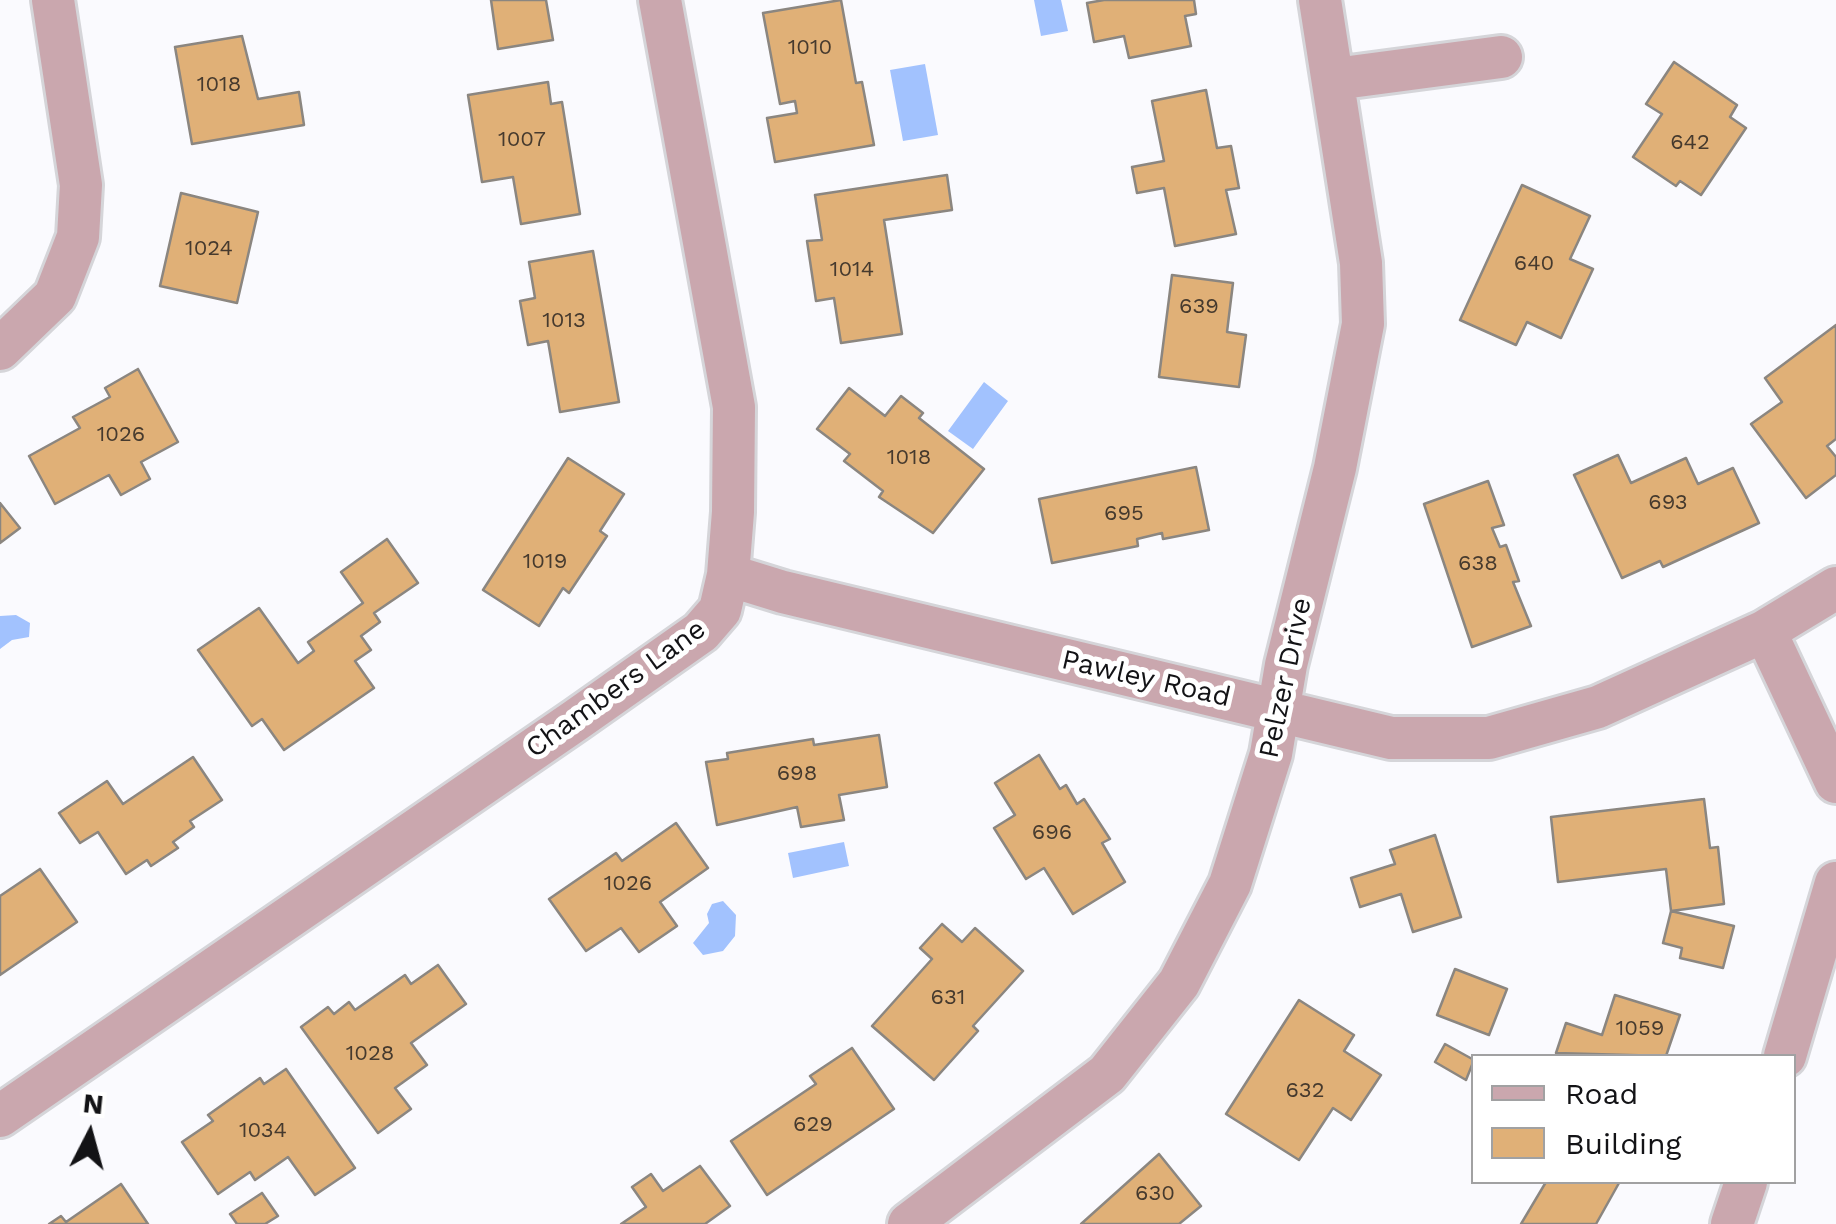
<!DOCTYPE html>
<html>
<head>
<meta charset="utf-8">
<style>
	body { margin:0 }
	#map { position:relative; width:1836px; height:1224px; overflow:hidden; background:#fafafe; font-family:"Work Sans",sans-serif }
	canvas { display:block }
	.legend { position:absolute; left:1471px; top:1054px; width:325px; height:130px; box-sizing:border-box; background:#fff; border:2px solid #a1a1a2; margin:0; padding:12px 18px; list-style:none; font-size:30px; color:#131316 }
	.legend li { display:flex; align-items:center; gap:20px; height:50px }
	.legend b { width:50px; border:2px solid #a1a1a2 }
	.north { position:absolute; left:40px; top:1084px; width:100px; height:100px; -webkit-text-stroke:8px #fff; paint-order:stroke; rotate:6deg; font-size:28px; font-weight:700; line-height:40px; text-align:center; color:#131316 }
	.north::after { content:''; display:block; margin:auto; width:35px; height:45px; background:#131316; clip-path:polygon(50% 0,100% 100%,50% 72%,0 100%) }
</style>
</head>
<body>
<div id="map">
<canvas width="1836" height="1224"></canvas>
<ul class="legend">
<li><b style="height:12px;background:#caa7ae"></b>Road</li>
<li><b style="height:28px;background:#e0b077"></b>Building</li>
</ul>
<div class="north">N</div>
</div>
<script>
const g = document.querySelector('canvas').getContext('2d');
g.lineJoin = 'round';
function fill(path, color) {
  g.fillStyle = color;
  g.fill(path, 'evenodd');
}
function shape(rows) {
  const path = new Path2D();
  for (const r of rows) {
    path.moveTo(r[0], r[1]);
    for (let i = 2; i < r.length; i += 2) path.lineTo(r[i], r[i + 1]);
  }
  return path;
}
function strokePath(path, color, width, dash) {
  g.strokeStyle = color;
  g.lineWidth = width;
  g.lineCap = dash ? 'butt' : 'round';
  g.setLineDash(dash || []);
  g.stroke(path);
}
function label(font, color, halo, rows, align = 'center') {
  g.font = font + ' "Work Sans",sans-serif';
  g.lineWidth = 10;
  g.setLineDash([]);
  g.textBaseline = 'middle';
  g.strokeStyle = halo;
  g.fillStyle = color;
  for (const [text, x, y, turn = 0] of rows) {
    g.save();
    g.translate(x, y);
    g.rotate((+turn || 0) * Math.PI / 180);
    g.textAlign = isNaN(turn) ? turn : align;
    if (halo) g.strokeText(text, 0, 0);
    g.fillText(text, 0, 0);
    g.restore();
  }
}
fill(shape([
	[1034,0,1061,0,1068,31,1041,36],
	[925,64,938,135,903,141,890,70],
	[984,382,1008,401,973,449,948,431],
	[16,615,30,623,29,637,12,640,0,649,0,616],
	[844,842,849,866,793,878,788,853],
	[723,901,736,915,735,936,723,951,703,955,693,943,709,923,707,914,712,904]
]), '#a2c2fe');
const building = shape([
	[491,0,546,0,553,40,498,49,491,0],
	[841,0,856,83,862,82,874,145,775,162,767,118,797,113,795,101,780,104,763,13,841,0],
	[1104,0,1194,0,1196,14,1185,16,1191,46,1129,58,1124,36,1094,42,1087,3,1104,0],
	[242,36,258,99,299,92,304,125,192,144,175,47,242,36],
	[1674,62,1737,105,1730,117,1746,128,1701,195,1680,181,1676,186,1633,157,1662,114,1646,104,1674,62],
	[548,82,551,104,562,102,580,214,521,224,513,177,482,182,468,95,548,82],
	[1206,90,1217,148,1231,146,1239,188,1226,190,1236,234,1175,246,1164,188,1137,193,1132,167,1164,161,1152,101,1206,90],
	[947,175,952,210,884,220,902,334,841,343,834,298,816,301,807,241,822,240,815,195,947,175],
	[1522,185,1590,216,1570,259,1593,269,1561,338,1527,322,1516,345,1460,320,1522,185],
	[181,193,258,212,237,303,160,286,181,193],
	[593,251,619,402,560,412,548,341,528,345,520,301,535,298,529,262,593,251],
	[1172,275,1233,283,1227,332,1246,335,1239,387,1159,377,1172,275],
	[1836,325,1836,439,1827,446,1836,457,1836,475,1806,498,1751,424,1782,402,1765,378,1836,325],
	[138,369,178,442,141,462,150,479,121,495,109,475,55,504,29,456,80,428,73,417,110,397,105,388,138,369],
	[849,388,885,416,901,396,923,413,919,418,984,469,933,533,879,497,883,491,844,461,850,454,817,429,849,388],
	[1618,455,1631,483,1686,458,1698,484,1733,468,1759,523,1663,567,1660,561,1622,578,1574,475,1618,455],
	[568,458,624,494,600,531,607,536,569,593,563,588,539,626,483,590,568,458],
	[1196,467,1209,530,1163,539,1162,533,1137,539,1138,546,1052,563,1039,499,1196,467],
	[1488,481,1504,525,1492,528,1500,547,1506,545,1519,581,1513,582,1531,626,1472,647,1424,504,1488,481],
	[0,503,20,528,0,543,0,503],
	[387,539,418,583,374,613,380,622,361,636,371,650,355,661,374,688,284,750,262,719,252,726,198,650,259,608,298,663,314,651,308,642,363,603,341,572,387,539],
	[879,735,887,787,839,795,844,820,801,827,797,807,717,825,706,762,728,759,727,753,813,739,814,745,879,735],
	[1039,755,1060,789,1066,785,1077,804,1084,799,1110,839,1102,843,1125,882,1073,914,1044,868,1026,879,994,828,1015,815,995,783,1039,755],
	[193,757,222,800,190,821,194,827,173,842,178,848,151,866,147,860,126,874,98,832,80,843,59,813,107,781,123,804,193,757],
	[1704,799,1710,848,1718,847,1724,904,1671,911,1666,869,1558,882,1551,817,1704,799],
	[676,823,708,868,660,902,677,926,639,952,621,928,586,951,549,899,616,853,622,861,676,823],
	[1435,835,1461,917,1413,932,1401,894,1360,907,1351,878,1395,864,1390,850,1435,835],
	[40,869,77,922,0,975,0,896,40,869],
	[1671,911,1734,926,1723,968,1680,958,1682,948,1663,943,1671,911],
	[942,924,962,942,975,928,1023,971,973,1026,978,1031,934,1080,872,1026,932,959,920,948,942,924],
	[438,965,466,1004,411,1043,427,1065,395,1088,411,1109,378,1133,301,1027,328,1007,334,1014,349,1002,355,1010,405,975,411,984,438,965],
	[1455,969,1507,989,1489,1035,1437,1015,1455,969],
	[1615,995,1680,1015,1666,1056,1556,1053,1566,1023,1602,1035,1615,995],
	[1299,1000,1354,1035,1344,1051,1381,1075,1351,1120,1333,1108,1299,1160,1226,1114,1299,1000],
	[1445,1044,1474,1060,1466,1080,1435,1062,1445,1044],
	[852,1048,894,1109,767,1195,731,1141,816,1084,810,1076,852,1048],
	[286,1069,355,1168,315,1195,288,1157,255,1180,250,1172,218,1194,182,1142,213,1121,208,1115,260,1078,264,1084,286,1069],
	[1159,1154,1201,1206,1179,1224,1081,1224,1159,1154],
	[700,1166,730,1206,705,1224,621,1224,646,1207,632,1187,651,1174,663,1191,700,1166],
	[1546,1182,1617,1182,1619,1183,1596,1224,1521,1224,1546,1182],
	[121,1184,148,1224,49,1224,61,1216,66,1222,121,1184],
	[262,1193,278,1216,265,1224,237,1224,230,1214,262,1193]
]);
fill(building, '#e0b077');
strokePath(building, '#8b8680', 2.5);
const minor = shape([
	[1335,79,1501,57],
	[0,349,55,296,78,237,81,185,53,0],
	[728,575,783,592,1391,738,1489,738,1598,707,1765,631,1836,588],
	[1765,631,1836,782],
	[1785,1056,1836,883],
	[0,1116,576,720,701,632,720,610,728,575,733,512,734,407,660,0],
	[909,1224,1107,1074,1179,983,1230,884,1271,754,1286,665,1335,468,1363,324,1361,263,1320,0],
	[1732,1224,1746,1182]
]);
strokePath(minor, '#d5d5d9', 48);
strokePath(minor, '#caa7ae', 42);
label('22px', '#463a2e', null, [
	["1010",810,48],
	["1018",219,85],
	["1007",522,140],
	["642",1690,143],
	["1024",209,249],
	["640",1534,264],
	["1014",852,270],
	["639",1199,307],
	["1013",564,321],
	["1026",121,435],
	["1018",909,458],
	["693",1668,503],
	["695",1124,514],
	["1019",545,562],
	["638",1478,564],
	["698",797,774],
	["696",1052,833],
	["1026",628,884],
	["631",948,998],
	["1059",1640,1029],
	["1028",370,1054],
	["632",1305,1091],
	["629",813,1125],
	["1034",263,1131],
	["630",1155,1194]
]);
label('28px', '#131316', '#fff', [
	["Pelzer Drive",1286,678,-78],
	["Pawley Road",1146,679,13],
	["Chambers Lane",616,689,-36]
]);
</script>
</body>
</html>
